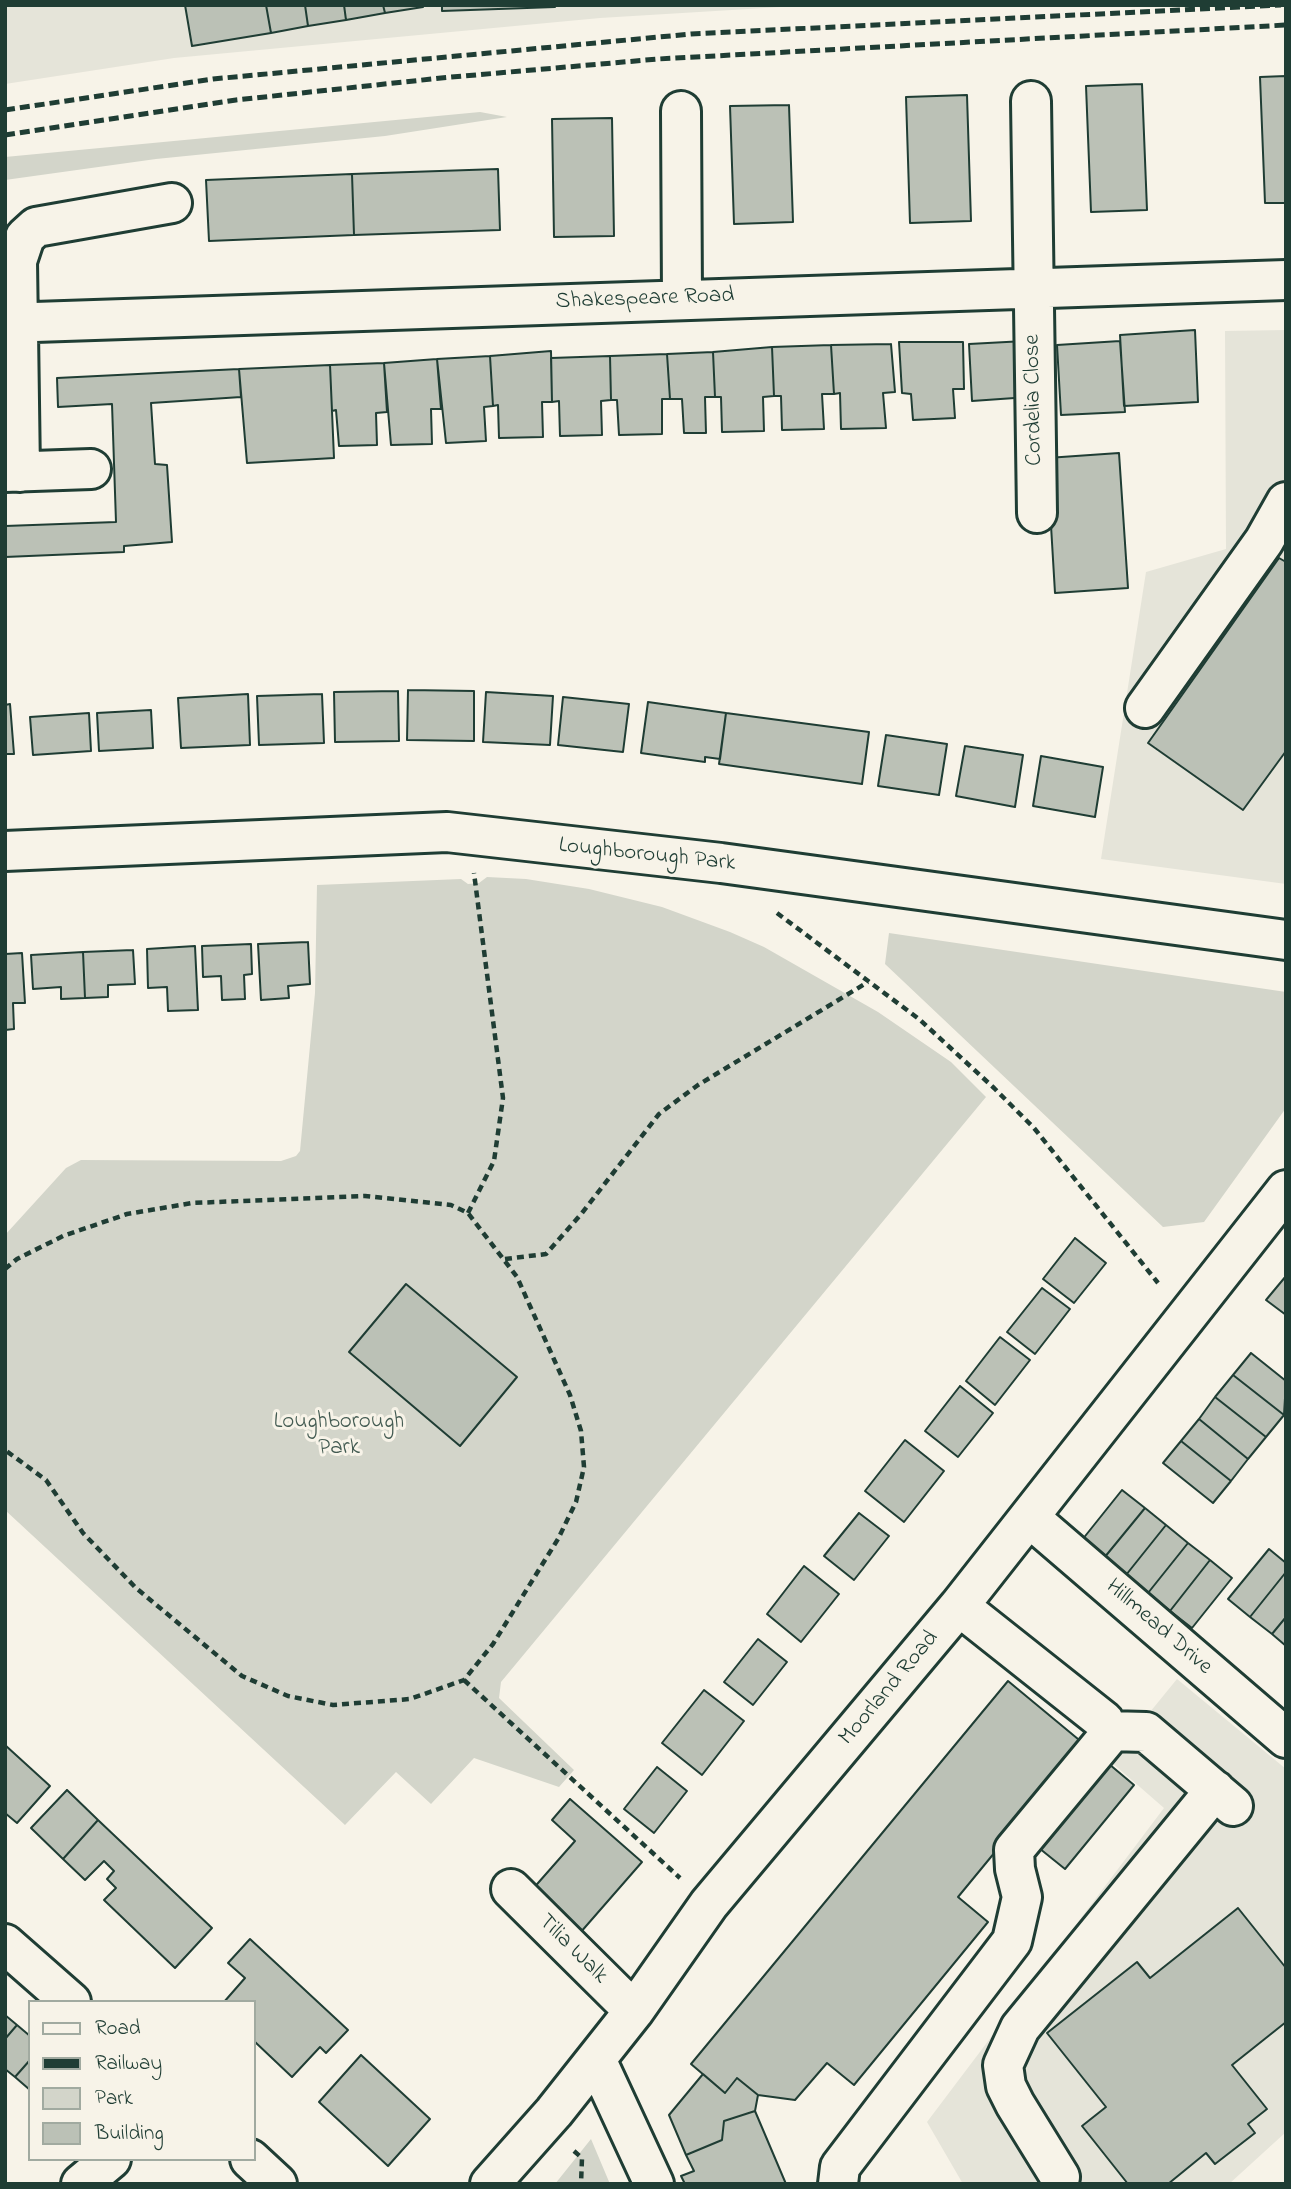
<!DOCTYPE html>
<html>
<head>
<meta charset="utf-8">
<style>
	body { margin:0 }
	#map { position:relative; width:1291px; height:2189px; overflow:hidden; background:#f7f3e8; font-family:"Indie Flower",sans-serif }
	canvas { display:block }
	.frame { position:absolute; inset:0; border:7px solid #1f3d34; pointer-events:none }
	.legend { position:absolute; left:28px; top:2000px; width:228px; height:161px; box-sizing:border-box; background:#f7f3e8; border:2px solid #a1aaa0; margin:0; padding:9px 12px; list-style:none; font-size:21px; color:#1f3d34 }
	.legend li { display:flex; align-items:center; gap:14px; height:35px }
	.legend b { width:35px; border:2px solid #a1aaa0 }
</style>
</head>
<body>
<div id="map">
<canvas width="1291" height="2189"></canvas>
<div class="frame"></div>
<ul class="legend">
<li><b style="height:9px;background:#f7f3e8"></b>Road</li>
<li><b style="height:9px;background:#1f3d34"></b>Railway</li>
<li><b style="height:19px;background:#d3d5ca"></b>Park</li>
<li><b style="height:19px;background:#bbc1b6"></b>Building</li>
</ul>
</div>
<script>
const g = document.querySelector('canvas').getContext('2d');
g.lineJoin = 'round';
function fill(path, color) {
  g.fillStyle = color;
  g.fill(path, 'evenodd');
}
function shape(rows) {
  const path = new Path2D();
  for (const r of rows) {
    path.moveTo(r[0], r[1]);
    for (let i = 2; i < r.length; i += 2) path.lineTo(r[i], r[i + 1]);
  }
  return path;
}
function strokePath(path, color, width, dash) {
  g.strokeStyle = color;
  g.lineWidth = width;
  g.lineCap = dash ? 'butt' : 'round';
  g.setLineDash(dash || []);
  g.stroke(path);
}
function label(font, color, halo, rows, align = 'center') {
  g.font = font + ' "Indie Flower",sans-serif';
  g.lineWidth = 6;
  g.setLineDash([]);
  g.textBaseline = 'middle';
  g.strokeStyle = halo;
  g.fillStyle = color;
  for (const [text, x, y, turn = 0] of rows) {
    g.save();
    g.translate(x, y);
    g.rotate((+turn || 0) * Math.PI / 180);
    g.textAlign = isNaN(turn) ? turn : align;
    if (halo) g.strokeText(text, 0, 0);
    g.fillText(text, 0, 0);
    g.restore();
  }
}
fill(shape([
	[5,5,814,5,600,18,174,58,5,84],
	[1286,330,1286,884,1101,859,1146,572,1226,549,1225,331],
	[1177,1679,1286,1769,1286,2132,1229,2184,963,2184,927,2122,1164,1808,1110,1761]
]), '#e5e4d9');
fill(shape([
	[480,112,507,117,385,136,156,159,5,180,5,157],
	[487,877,526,879,589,889,662,907,730,932,764,947,878,1012,951,1062,986,1097,501,1682,499,1698,574,1770,559,1787,474,1758,431,1804,396,1772,345,1825,5,1510,5,1235,66,1168,81,1160,281,1161,296,1156,300,1151,315,993,317,885,461,879,468,884,479,883],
	[889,933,1286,992,1286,1108,1204,1222,1163,1227,885,964],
	[591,2139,610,2184,555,2184]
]), '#d3d5ca');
const building = shape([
	[185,5,266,5,271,33,192,46,185,5],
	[266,5,305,5,308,26,271,33,266,5],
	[305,5,344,5,346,20,308,26,305,5],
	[344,5,383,5,385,13,346,20,344,5],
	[383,5,422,5,423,7,385,13,383,5],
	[442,5,555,5,555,7,442,11,442,5],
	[1286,76,1286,203,1265,203,1260,77,1286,76],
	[1142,84,1147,210,1091,212,1086,86,1142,84],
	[967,95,971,221,910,223,906,97,967,95],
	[789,105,793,222,734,224,730,106,789,105],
	[612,118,614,236,554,237,552,119,612,118],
	[498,169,500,230,354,235,352,174,498,169],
	[352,174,354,235,209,241,206,180,352,174],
	[1195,330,1198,402,1124,406,1120,335,1195,330],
	[1025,341,1029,397,972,401,969,344,1025,341],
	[1120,341,1125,412,1061,415,1057,345,1120,341],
	[899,342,963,342,964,389,953,389,955,418,913,420,911,394,902,393,899,342],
	[891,344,895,392,883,393,886,428,841,429,840,393,834,394,831,345,891,344],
	[831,345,834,394,822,394,824,429,782,430,781,396,774,396,772,347,831,345],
	[772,347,774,396,763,397,764,431,722,432,721,397,715,397,713,352,772,347],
	[551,351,552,402,542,402,543,437,499,438,498,405,493,406,490,356,551,351],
	[713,352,715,397,705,397,706,433,684,433,682,399,670,399,667,354,713,352],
	[667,354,670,399,662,399,662,434,619,435,617,400,611,400,610,356,667,354],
	[490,356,493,406,484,407,486,441,446,443,437,359,490,356],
	[610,356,611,400,601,401,602,435,560,436,559,401,552,402,551,358,610,356],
	[437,359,441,409,431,409,432,444,391,445,384,363,437,359],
	[384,363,387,412,376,413,377,445,339,446,336,410,332,411,330,365,384,363],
	[330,365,334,458,247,463,239,369,330,365],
	[239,369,241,397,151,403,155,464,167,465,172,542,124,546,124,552,5,557,5,526,116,522,112,404,58,407,57,378,239,369],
	[1119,453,1128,588,1055,593,1047,458,1119,453],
	[1279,558,1286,562,1286,751,1243,810,1148,743,1279,558],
	[408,690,474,691,474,741,407,740,408,690],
	[398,691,399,741,335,742,334,692,398,691],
	[486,692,553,696,550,745,483,742,486,692],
	[248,694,250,745,181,748,178,698,248,694],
	[322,694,324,743,259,745,257,696,322,694],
	[563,697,629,704,623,752,558,745,563,697],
	[648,702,726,713,720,759,705,757,705,762,641,753,648,702],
	[10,704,14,754,5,754,5,705,10,704],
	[151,710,153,748,99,751,97,713,151,710],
	[89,713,91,751,33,755,30,717,89,713],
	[726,713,869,732,862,784,719,764,726,713],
	[886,735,947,744,939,795,878,786,886,735],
	[965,746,1023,755,1015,807,956,796,965,746],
	[1041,756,1103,767,1095,817,1033,806,1041,756],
	[308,942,310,984,288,986,289,998,261,1000,258,944,308,942],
	[251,944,252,974,244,975,245,999,222,1000,221,976,203,977,202,946,251,944],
	[195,946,198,1010,168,1011,167,987,148,988,147,949,195,946],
	[133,950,135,984,108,985,108,997,85,998,83,952,133,950],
	[83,952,85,998,61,999,61,987,33,989,31,955,83,952],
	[22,953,25,1003,13,1003,14,1029,5,1030,5,954,22,953],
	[1075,1238,1106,1263,1074,1303,1043,1279,1075,1238],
	[1286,1276,1286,1315,1266,1300,1286,1276],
	[406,1284,517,1377,460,1446,349,1352,406,1284],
	[1042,1288,1070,1309,1035,1354,1007,1332,1042,1288],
	[1000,1337,1030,1360,995,1405,966,1381,1000,1337],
	[1251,1353,1286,1381,1284,1415,1233,1375,1251,1353],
	[1233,1375,1284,1415,1266,1437,1215,1397,1233,1375],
	[960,1386,993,1413,958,1457,925,1431,960,1386],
	[1215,1397,1266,1437,1248,1459,1199,1419,1215,1397],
	[1199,1419,1248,1459,1231,1481,1181,1441,1199,1419],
	[905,1440,944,1471,904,1522,865,1491,905,1440],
	[1181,1441,1231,1481,1213,1503,1163,1463,1181,1441],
	[1122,1490,1145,1508,1104,1558,1082,1540,1122,1490],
	[1145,1508,1166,1525,1126,1575,1104,1558,1145,1508],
	[859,1513,889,1536,854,1580,824,1556,859,1513],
	[1166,1525,1188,1543,1148,1593,1126,1575,1166,1525],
	[1188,1543,1210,1560,1170,1611,1148,1593,1188,1543],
	[1269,1549,1286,1563,1286,1572,1250,1617,1228,1599,1269,1549],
	[1210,1560,1232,1578,1192,1628,1170,1611,1210,1560],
	[804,1566,839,1594,801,1642,767,1614,804,1566],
	[1286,1572,1286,1617,1272,1634,1250,1617,1286,1572],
	[1286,1617,1286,1646,1272,1634,1286,1617],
	[758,1639,787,1662,753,1705,724,1682,758,1639],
	[1008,1681,1084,1744,958,1897,988,1922,854,2085,827,2063,795,2100,758,2095,737,2078,725,2093,691,2064,1008,1681],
	[704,1690,744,1721,702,1775,662,1743,704,1690],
	[5,1745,50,1786,17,1823,5,1813,5,1745],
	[1103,1759,1134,1785,1065,1869,1034,1844,1103,1759],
	[657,1767,687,1791,654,1833,624,1809,657,1767],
	[67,1790,98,1820,63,1859,31,1828,67,1790],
	[570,1799,642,1862,580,1933,531,1891,575,1841,552,1820,570,1799],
	[98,1820,212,1928,175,1968,104,1900,116,1888,107,1879,114,1871,104,1861,85,1880,63,1859,98,1820],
	[1238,1908,1286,1968,1286,2022,1232,2065,1267,2109,1248,2124,1255,2133,1215,2164,1206,2153,1168,2184,1128,2184,1082,2126,1106,2107,1047,2033,1137,1962,1150,1978,1238,1908],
	[250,1939,348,2030,326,2053,320,2047,292,2077,254,2041,254,2002,224,2002,245,1978,228,1963,250,1939],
	[5,2015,17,2025,5,2039,5,2015],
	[17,2025,30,2036,30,2060,15,2077,5,2069,5,2039,17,2025],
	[361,2055,430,2119,388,2166,319,2102,361,2055],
	[30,2060,30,2090,15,2077,30,2060],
	[703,2074,725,2093,737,2078,758,2095,755,2111,724,2121,722,2140,686,2155,669,2115,703,2074],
	[755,2111,786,2184,685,2184,681,2176,694,2171,686,2155,722,2140,724,2121,755,2111]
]);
fill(building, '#bbc1b6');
strokePath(building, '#1f3d34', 2);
const minor = shape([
	[1031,101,1037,513],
	[681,111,682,298],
	[5,323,1286,280],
	[5,472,91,469],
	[20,472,17,261,25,237,36,227,172,203],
	[1145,708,1264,541,1286,502],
	[5,851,447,832,721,863,1286,940],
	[1030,1518,1286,1738],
	[1108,1731,1146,1732,1233,1806],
	[511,1889,634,2011],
	[596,2059,654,2184],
	[1060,2177,1015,2104,1006,2086,1003,2065,1020,2028,1215,1790],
	[81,2184,111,2159],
	[490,2184,554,2112,634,2011,709,1904,959,1606,1286,1190],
	[838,2184,840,2167,1012,1941,1022,1897,1015,1869,1014,1850,1106,1739,1108,1731,1104,1721,959,1606]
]);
const major = shape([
	[5,1944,71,2002],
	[250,2159,277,2184]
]);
strokePath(minor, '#1f3d34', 44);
strokePath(major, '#1f3d34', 44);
strokePath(shape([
	[777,913,919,1019,994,1088,1034,1128,1158,1283],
	[468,1213,494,1161,503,1098,474,873],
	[505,1259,546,1254,582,1213,659,1114,698,1085,868,982],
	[5,1269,17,1259,63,1236,127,1214,192,1203,365,1196,451,1205,468,1213,517,1277,570,1395,581,1431,584,1467,576,1502,558,1539,493,1644,464,1680,410,1699,333,1705,288,1696,242,1676,136,1588,83,1533,46,1480,5,1450],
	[464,1680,680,1878],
	[574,2151,582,2158,581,2184]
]), '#1f3d34', 4.5, [7, 5]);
strokePath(minor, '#f7f3e8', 38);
strokePath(major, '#f7f3e8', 38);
strokePath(shape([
	[5,110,213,79,691,34,1281,5],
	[5,135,236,100,441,78,658,59,1286,25]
]), '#1f3d34', 5, [10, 5]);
label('23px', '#1f3d34', '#f7f3e8', [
	["Shakespeare Road",645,300,-2],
	["Cordelia Close",1035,400,-91],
	["Loughborough Park",647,856,6],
	["Hillmead Drive",1158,1628,41],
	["Moorland Road",890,1689,-50],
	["Tilia Walk",572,1950,45]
]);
label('23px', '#435b52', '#f7f3e8', [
	["Loughborough",339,1423],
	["Park",339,1449]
]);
</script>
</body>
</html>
